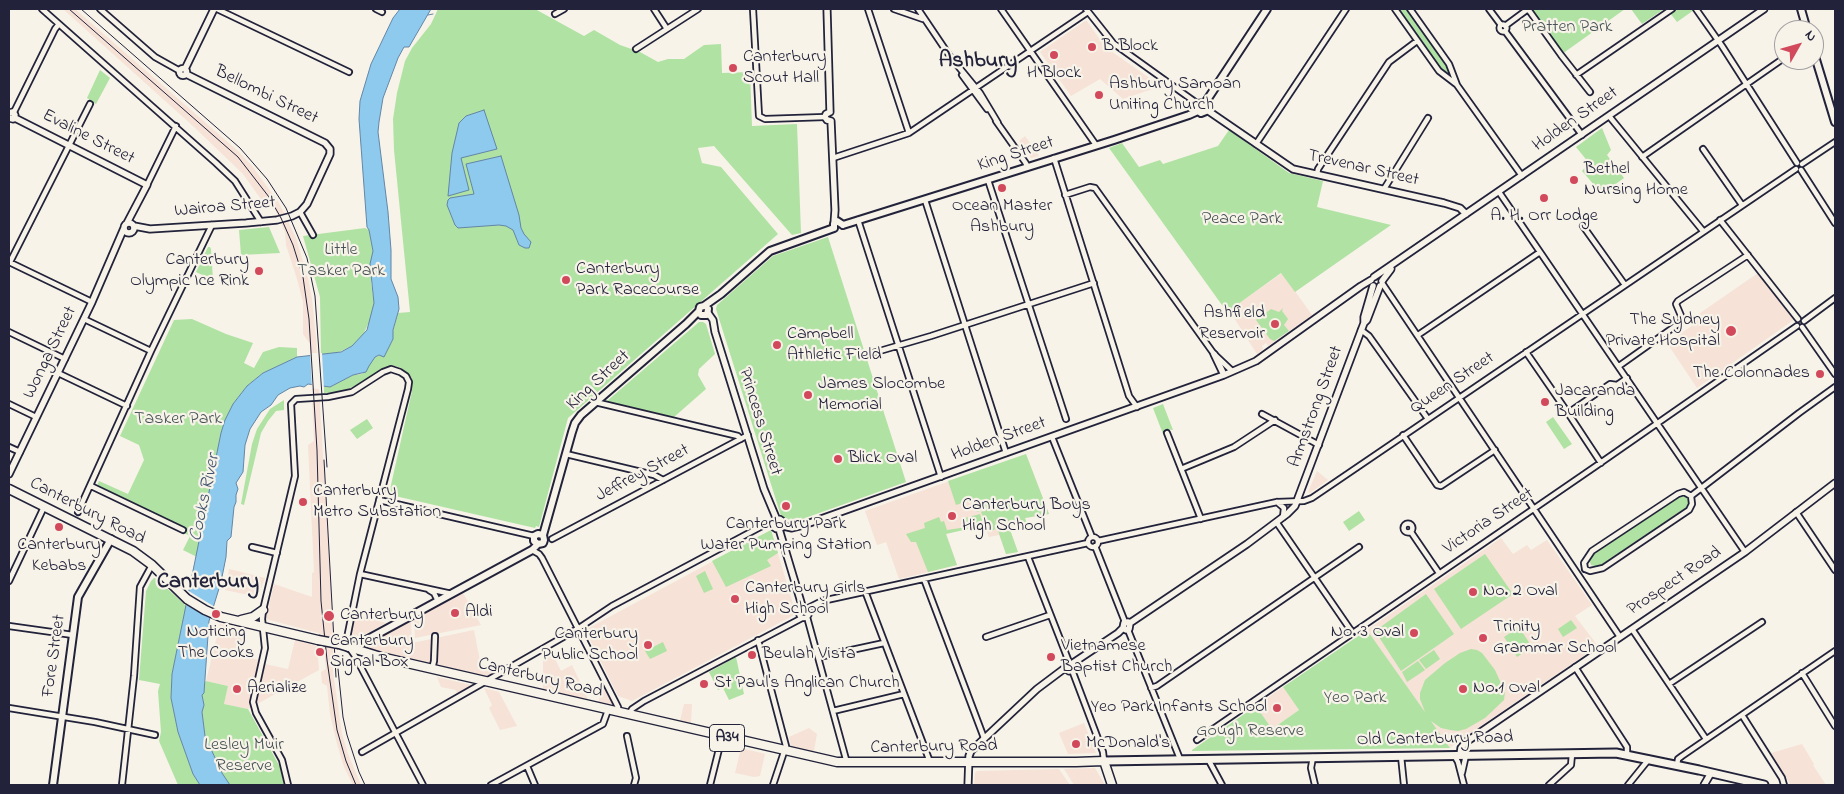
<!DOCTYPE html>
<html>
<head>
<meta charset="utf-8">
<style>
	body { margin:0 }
	#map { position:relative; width:1844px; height:794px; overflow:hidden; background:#f7f3e8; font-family:"Indie Flower",sans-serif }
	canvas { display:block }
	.frame { position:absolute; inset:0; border:10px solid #22223b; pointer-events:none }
	.north { position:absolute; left:1774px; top:20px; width:50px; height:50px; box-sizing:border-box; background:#f7f3e8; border:1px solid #a29fa3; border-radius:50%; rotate:52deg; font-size:14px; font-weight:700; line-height:20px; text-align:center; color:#22223b }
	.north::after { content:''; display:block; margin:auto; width:18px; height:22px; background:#d1495b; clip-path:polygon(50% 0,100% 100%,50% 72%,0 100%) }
</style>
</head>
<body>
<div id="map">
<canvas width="1844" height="794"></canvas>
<div class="frame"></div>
<div class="north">N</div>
</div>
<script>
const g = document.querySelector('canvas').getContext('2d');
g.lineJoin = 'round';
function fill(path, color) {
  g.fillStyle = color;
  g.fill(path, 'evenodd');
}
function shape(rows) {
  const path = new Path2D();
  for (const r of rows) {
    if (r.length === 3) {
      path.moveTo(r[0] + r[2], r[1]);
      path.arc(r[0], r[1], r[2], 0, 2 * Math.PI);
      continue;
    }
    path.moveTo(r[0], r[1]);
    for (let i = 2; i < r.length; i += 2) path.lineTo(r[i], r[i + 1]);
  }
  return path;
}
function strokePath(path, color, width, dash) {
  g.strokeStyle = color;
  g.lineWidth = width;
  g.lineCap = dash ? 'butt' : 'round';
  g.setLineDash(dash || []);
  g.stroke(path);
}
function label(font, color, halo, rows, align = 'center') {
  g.font = font + ' "Indie Flower",sans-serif';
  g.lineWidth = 4.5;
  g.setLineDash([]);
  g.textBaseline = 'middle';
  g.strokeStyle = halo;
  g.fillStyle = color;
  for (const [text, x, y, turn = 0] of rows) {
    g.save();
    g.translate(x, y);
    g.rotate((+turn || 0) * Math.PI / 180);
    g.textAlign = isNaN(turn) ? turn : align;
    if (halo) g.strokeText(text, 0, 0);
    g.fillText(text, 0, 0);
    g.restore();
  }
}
fill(shape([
	[63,9,75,9,238,151,252,166,279,203,296,238,308,278,312,299,316,338,333,623,333,672,342,734,348,754,361,785,353,785,344,767,337,744,330,714,327,686,322,683,321,672,326,669,322,634,266,619,274,584,312,597,312,573,314,572,308,445,314,441,310,344,303,334,303,302,297,279,286,245,285,232,275,209,263,202,243,174,193,126],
	[1085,21,1087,21,1105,47,1161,86,1123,99,1100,79,1071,96,1040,52],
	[1025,136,1039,156,1031,158,1019,141],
	[1282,273,1312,315,1268,346,1266,343,1262,346,1263,349,1257,354,1229,310],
	[1758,273,1795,319,1697,388,1667,343,1693,325,1690,320],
	[1026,454,1049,514,1025,518,1028,527,1021,529,1018,525,1009,527,1018,552,1006,554,999,535,989,537,985,526,946,533,957,565,899,579,886,542,877,545,865,511],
	[1317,471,1328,480,1310,493,1308,492],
	[771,530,796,614,632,701,618,696,585,630],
	[1501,538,1513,554,1527,545,1531,550,1547,540,1592,605,1575,616,1598,646,1466,736,1450,748,1367,630],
	[229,569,265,578,258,597,225,590],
	[463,593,481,625,415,638,414,619],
	[356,615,386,623,352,641,350,638],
	[411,621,412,643,474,630,481,666,496,664,499,669,488,676,367,648,368,644],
	[220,624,247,630,241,656,259,660,265,664,288,669,295,640,317,646,319,670,248,709,224,704,228,686,206,681],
	[550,649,561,671,572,665,588,699,543,689,543,653],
	[437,677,471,685,471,686,457,694,456,690,441,687],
	[601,684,603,684,613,705,599,702],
	[1283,687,1299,710,1272,729,1256,706],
	[484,688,499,692,517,726,500,730,489,708,492,705],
	[684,704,692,704,691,723,680,721],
	[1084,723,1096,753,1068,754,1059,733],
	[809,728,817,734,814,751,791,746,789,737],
	[1802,744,1814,764,1813,765,1826,785,1790,784,1771,753],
	[741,748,765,754,760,776,754,777,735,773],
	[1095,768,1105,785,1074,785,1064,769],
	[1059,769,1070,785,974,785,975,773,977,771]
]), '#f6e2d6');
fill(shape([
	[438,9,535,9,584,36,594,30,620,45,640,52,658,62,668,59,684,59,704,45,721,44,722,73,750,72,752,126,797,124,801,233,792,235,714,146,698,148,702,163,721,167,778,234,568,418,539,527,536,526,535,528,395,496,390,490,391,485,412,391,412,378,401,368,395,366,385,367,357,385,341,392,324,393,324,387,330,387,353,375,362,374,375,357,386,353,393,339,393,331,398,313,410,312,394,150,393,119,397,93,405,61,412,48,431,24],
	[1398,9,1407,9,1447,64,1451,75,1441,69],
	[1530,9,1625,9,1562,54],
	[1631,9,1664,9,1642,24],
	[1676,9,1693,9,1694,10,1677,22,1670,13],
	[100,70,110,78,96,104,87,98],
	[1602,128,1611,150,1607,155,1624,178,1602,194,1582,171,1589,163,1576,147],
	[1229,130,1289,173,1323,181,1317,207,1391,225,1295,292,1281,273,1227,312,1109,148,1122,143,1139,167,1160,160,1163,164,1218,146],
	[269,227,280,253,241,255,239,230],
	[365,228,369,230,373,251,371,281,374,303,371,318,363,335,352,346,337,353,321,356,320,297,303,236],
	[828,237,906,482,794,522,781,516,716,309,717,305,773,256],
	[208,247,210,247,211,249,213,280,196,272],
	[1283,308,1282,311,1288,319,1284,325,1289,331,1274,341,1270,339,1256,320,1271,309,1279,312],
	[192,319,226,334,253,343,244,363,254,368,263,352,279,347,297,348,297,357,263,373,247,386,233,404,221,433,197,557,183,550,190,536,182,532,183,528,97,486,99,481,128,494,144,460,139,445,120,436,174,320],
	[699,322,703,322,706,324,715,354,699,369,698,375,706,389,674,417,607,401],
	[284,400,284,410,276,411,268,421,261,433,244,505,241,504,252,444,257,429,270,409],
	[1163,404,1173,430,1167,429,1163,434,1153,408],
	[1553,417,1572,444,1564,449,1546,422],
	[367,419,373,428,357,439,350,430],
	[1026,454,1049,514,1025,518,1028,527,1021,529,1018,525,1009,527,1018,552,1006,554,990,507,977,512,971,500,956,505,948,481],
	[1683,494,1689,498,1690,502,1687,507,1598,567,1591,565,1589,560,1591,555],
	[990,508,998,528,989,532,981,512],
	[1359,511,1365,520,1349,531,1343,522],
	[980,514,983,523,968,527,968,529,946,534,957,565,928,572,916,542,911,542,906,534,925,528,924,523,939,517,941,522,944,521,947,530,967,527,965,518],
	[771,530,778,553,767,560,771,566,726,587,712,561],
	[1485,554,1513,594,1461,629,1434,589],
	[705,571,713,589,704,593,696,576],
	[154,578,157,579,186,606,172,674,171,698,178,732,193,774,200,785,178,785,159,741,161,732,158,691,160,684,139,680,146,591,151,581],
	[1426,594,1454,634,1401,671,1375,631],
	[1571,620,1577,628,1563,637,1558,629],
	[1519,627,1532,647,1517,657,1504,637],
	[1367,630,1425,712,1420,699,1420,693,1425,680,1445,663,1460,653,1471,649,1477,650,1482,653,1495,670,1505,692,1504,700,1485,718,1466,729,1458,731,1450,730,1441,728,1431,721,1450,748,1192,751,1192,750,1256,706,1272,729,1299,710,1283,687],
	[663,642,667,651,650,659,645,651],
	[1434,650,1440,659,1426,669,1419,660],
	[736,657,744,694,729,700,723,688,718,690,709,672],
	[1418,661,1425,670,1407,682,1402,672],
	[206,681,228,686,224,704,248,709,280,767,284,785,230,785,222,773,205,736,202,712,204,705,202,695,204,683]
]), '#b0e2a3');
const water = shape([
	[400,9,431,9,409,47,404,47,398,58,383,98,379,122,378,132,388,212,391,250,391,279,398,297,399,309,393,330,393,339,384,357,379,355,375,357,369,366,366,372,353,375,330,387,308,384,304,387,300,386,290,388,278,395,271,405,261,412,250,429,245,445,243,472,236,483,238,489,236,495,236,502,234,507,231,537,227,541,226,557,221,582,209,621,204,693,202,695,204,705,202,712,205,736,222,773,230,785,200,785,193,774,178,732,171,698,172,674,221,433,225,420,233,404,247,386,263,373,297,357,341,352,352,346,367,330,374,303,370,264,373,251,369,230,367,227,359,119,360,101,371,64,393,18,400,9],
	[484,110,497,149,461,158,469,190,448,196,452,153,459,123,466,116,484,110],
	[501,156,519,215,521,228,524,234,531,242,529,248,525,248,519,245,513,230,506,226,499,225,458,228,455,225,447,205,448,200,450,198,474,194,466,164,501,156]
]);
fill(water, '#8ec9ee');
strokePath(water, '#6386a6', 1);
fill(shape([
	[310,353,322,353,324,390,312,388],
	[187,590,215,607,212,619,184,604]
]), '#f7f3e8');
strokePath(shape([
	[428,15,433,14]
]), '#6386a6', 1);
const minor = shape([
	[42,9,216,163,235,181,261,222],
	[100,9,155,57,180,71],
	[217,9,349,72],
	[376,9,382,12],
	[654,9,667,29],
	[753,9,759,116,765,119,825,117],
	[868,9,909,133],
	[894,9,923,19],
	[918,9,949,55,980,93,998,123],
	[1001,9,1096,145],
	[1086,9,1113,43,1198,104],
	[1395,9,1439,71,1456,84],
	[1410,9,1449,64,1457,85,1522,176],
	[1489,9,1501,25],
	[1528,9,1561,55,1590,92],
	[1696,9,1722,46,1797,163],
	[555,14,564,9],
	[1503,28,3.5],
	[1505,26,1528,9],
	[1505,31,1582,135],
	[636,49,698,9],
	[962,75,987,109],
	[1576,75,1672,9],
	[14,112,55,29,59,24],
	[1609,116,1703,231],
	[996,121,1025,162,1028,167],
	[1256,144,1346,9],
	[1703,149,1742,205],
	[1642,157,1784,58],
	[833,158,909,133,1088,12],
	[1054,158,1129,396,1137,407],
	[1802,164,1835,142],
	[1801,170,1835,223],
	[1317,174,1318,169,1389,62,1417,41],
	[988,180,1066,419],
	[147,185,176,126],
	[1384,189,1428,118],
	[1499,192,1745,552],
	[1065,195,1090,187,1095,188,1214,354,1232,371],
	[925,200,1006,453],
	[300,212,313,235],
	[858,220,941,477],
	[1720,220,1798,319],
	[1583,226,1625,285],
	[9,262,92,302],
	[10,262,90,104],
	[1382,283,1620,637],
	[84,319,151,351],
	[1804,321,1835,298],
	[1802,327,1835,374],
	[1361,330,1369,336,1428,419],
	[9,332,65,359],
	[1418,335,1540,252],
	[1526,352,1568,413,1610,384,1617,385,1627,378],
	[866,355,931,336,1094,283],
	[1619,366,1681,322,1682,318,1676,304,1678,301,1748,255],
	[58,373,127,406],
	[595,402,738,436,741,439],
	[9,404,36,417],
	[1568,413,1601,463],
	[1262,414,1319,445],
	[1167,433,1201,519],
	[1403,435,1437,485,1441,486,1495,450],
	[1052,437,1092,537],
	[9,447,20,452],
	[566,454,654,475,663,480],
	[1181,469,1234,447,1275,420],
	[91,486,183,530],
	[1691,496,1799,413,1835,387],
	[379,500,534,536],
	[1277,502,1284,508,1283,517],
	[78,512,151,351,212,225],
	[1796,512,1835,570],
	[1277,523,1352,632],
	[1408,528,4.5],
	[1411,532,1439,573],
	[1093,542,5],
	[552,539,748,435],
	[1098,541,1277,502,1304,501,1312,498,1796,169],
	[1095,546,1125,622],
	[252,547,277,553],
	[532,550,539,554,542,558,618,707,618,712],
	[1028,557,1069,662],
	[1585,569,1584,563,1592,551,1678,494,1684,492,1691,496],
	[1585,569,1590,571,1603,568,1689,510,1692,504,1691,496],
	[360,574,452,594],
	[924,579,984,738],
	[9,581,44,507],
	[429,590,434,593,438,601],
	[865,591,930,762],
	[804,613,5],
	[806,609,822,601,1088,543],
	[807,617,847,763],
	[9,626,73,635],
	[1632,629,1706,739],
	[1128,630,1180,759],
	[986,637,1050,615],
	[758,640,786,746,773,785],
	[819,657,884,643],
	[1575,667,1627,747,1627,754],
	[432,669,434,661,435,636],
	[1072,670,1103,752,1104,761],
	[1802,673,1835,726],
	[1669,684,1762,622],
	[1151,688,1157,686,1359,547],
	[9,708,95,722,155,735],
	[833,711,904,694],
	[629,715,632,709,644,701,802,618],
	[1742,715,1782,778,1784,785],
	[627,736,636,778,634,785],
	[1197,740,1596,466,1797,326],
	[362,752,579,628,612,606,764,525,773,523],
	[1454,755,1458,762,1464,785],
	[1401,756,1404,785],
	[1313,757,1311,768,1315,785],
	[1208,759,1222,785],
	[1677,765,1678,759,1682,756,1835,651],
	[527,766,535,785],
	[1462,773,1466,755],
	[122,785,134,676,140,587,152,565],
	[288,785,282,760,256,713,253,702,265,648,262,619,263,610,295,476,291,404,296,399,328,397,352,392,383,372,391,369,400,372,406,376,409,382,408,389,360,574,346,643,355,656,423,785],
	[491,785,603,724,608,710],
	[710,785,722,737],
	[1549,785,1571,765,1572,754],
	[1628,785,1649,759]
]);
const tertiary = shape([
	[827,9,830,112],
	[183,72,3.5],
	[185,69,214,9],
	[1207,110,1293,169,1444,203,1460,208,1466,214],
	[830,112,826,114,825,117,827,120,831,121],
	[9,113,13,112,15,115,13,119,9,118],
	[15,118,147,185,127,223],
	[831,121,835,210,834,224],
	[129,228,5],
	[134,226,150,229,246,223,277,220,292,216,300,212,307,204,330,154,330,149,325,143,186,74],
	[1374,277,1764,9],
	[1382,281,1391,269],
	[708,313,713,320,715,332,764,489,777,520],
	[1364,323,1367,320,1380,286],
	[1214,354,1224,375],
	[9,474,92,302,124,228],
	[778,524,5],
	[783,526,792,528,804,525,1224,375,1256,361,1361,286,1371,280],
	[779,529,803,609],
	[1130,623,1247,544,1287,514,1295,506,1364,323,1364,317,1373,286],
	[1123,628,1126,630,1129,629,1130,623],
	[1073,663,1118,633,1123,628,1124,623,1128,622,1130,623],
	[1065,668,1069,671,1072,670,1074,667,1073,663],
	[1460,755,1461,748,1466,742,1745,552,1835,483],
	[968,785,969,756,971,751,1037,689,1065,668],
	[1704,785,1711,773]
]);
const secondary = shape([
	[1801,9,1807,30],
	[1814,53,1835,122],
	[1205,103,1267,9],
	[1198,111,1201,113,1206,111,1207,107,1205,103],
	[1198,111,1197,108,1198,104,1205,103],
	[843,225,1114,140,1189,115,1198,111],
	[834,228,834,224,837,221,843,225],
	[701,315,707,315,708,309],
	[538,544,534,541,534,536,538,534,543,535],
	[349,648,359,644,532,550,538,544,543,543,544,540,543,535,572,432,575,423,581,415,686,324,699,311,700,307,704,306,721,294,770,251,834,228],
	[53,785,78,597,111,539]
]);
const primary = shape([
	[1104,761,1616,753,1699,770,1764,785]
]);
const trunk = shape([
	[9,489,133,551,152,565,187,599,205,610,221,617,318,640],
	[241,620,253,617,263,610],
	[339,644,381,657,837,762,1076,762,1104,761,1112,785]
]);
strokePath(minor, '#22223b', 8);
strokePath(tertiary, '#22223b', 9);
strokePath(secondary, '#22223b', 10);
strokePath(primary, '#22223b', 11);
strokePath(trunk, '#22223b', 11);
strokePath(minor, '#f7f3e8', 4.5);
strokePath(tertiary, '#f7f3e8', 5.5);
strokePath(secondary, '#f7f3e8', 6);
strokePath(primary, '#f7f3e8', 7);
strokePath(trunk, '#f7f3e8', 8);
strokePath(shape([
	[69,9,238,157,269,197,281,218,293,245,303,277,309,319,317,450,321,601,327,660,337,730,346,761,356,785],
	[81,9,240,148,267,179,286,208,307,258,315,296,327,467],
	[324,460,336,677],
	[338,669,343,717,347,735,359,772,365,785]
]), '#22223b', 1);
const trunkBridge = shape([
	[318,640,339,644]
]);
strokePath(trunkBridge, '#22223b', 11, []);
strokePath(trunkBridge, '#f7f3e8', 8);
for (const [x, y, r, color] of [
	[1092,47,5,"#d1495b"],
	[1054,55,5,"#d1495b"],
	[733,68,5,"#d1495b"],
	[1099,95,5,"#d1495b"],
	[1574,180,5,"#d1495b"],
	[1002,188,5,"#d1495b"],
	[1544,198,5,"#d1495b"],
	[259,271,5,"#d1495b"],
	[566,280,5,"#d1495b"],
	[1275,324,5,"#d1495b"],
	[1731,331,6,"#d1495b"],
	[777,345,5,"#d1495b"],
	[1820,374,5,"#d1495b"],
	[808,395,5,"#d1495b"],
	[1545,402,5,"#d1495b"],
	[838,459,5,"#d1495b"],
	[303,502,5,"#d1495b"],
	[786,506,5,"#d1495b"],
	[952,516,5,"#d1495b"],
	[59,527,5,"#d1495b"],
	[1473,592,5,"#d1495b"],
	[735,599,5,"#d1495b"],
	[455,613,5,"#d1495b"],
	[216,614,5,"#d1495b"],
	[329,616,6,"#d1495b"],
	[1414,633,5,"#d1495b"],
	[1483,638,5,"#d1495b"],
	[648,645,5,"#d1495b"],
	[320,652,5,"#d1495b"],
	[752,655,5,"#d1495b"],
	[1051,657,5,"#d1495b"],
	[704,684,5,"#d1495b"],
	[237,689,5,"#d1495b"],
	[1463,689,5,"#d1495b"],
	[1277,708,5,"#d1495b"],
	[1076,744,5,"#d1495b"]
]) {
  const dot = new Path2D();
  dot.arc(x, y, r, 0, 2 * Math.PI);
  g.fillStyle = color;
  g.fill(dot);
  strokePath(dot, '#f7f3e8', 2);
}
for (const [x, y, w] of [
	[727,738,35]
]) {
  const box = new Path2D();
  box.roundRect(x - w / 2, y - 13.5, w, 27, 4);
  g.fillStyle = '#f7f3e8';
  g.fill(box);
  strokePath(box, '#22223b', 1);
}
label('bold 16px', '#22223b', null, [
	["A34",727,738]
]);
label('18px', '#465255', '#f7f3e8', [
	["Pratten Park",1567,28],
	["Peace Park",1242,220],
	["Little",341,251],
	["Tasker Park",341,272],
	["Tasker Park",178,420],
	["Yeo Park",1355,699],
	["Gough Reserve",1250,732],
	["Lesley Muir",244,746],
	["Reserve",244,767]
]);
label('18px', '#22223b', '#f7f3e8', [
	["B Block",1102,47],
	["Canterbury",743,58],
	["Scout Hall",743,79],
	["H Block",1054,74,"center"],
	["Ashbury Samoan",1109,85],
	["Uniting Church",1109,106],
	["Bethel",1584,170],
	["Nursing Home",1584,191],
	["Ocean Master",1002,207,"center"],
	["Ashbury",1002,228,"center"],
	["A. H. Orr Lodge",1544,217,"center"],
	["Canterbury",249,261,"right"],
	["Olympic Ice Rink",249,282,"right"],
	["Canterbury",576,270],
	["Park Racecourse",576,291],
	["Ashfield",1265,314,"right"],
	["Reservoir",1265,335,"right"],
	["The Sydney",1720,321,"right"],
	["Private Hospital",1720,342,"right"],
	["Campbell",787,335],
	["Athletic Field",787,356],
	["The Colonnades",1810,374,"right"],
	["James Slocombe",818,385],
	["Memorial",818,406],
	["Jacaranda",1555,392],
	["Building",1555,413],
	["Blick Oval",848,459],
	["Canterbury",313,492],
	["Metro Substation",313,513],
	["Canterbury Boys",962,506],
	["High School",962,527],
	["Canterbury Park",786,525,"center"],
	["Water Pumping Station",786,546,"center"],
	["Canterbury",59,546,"center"],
	["Kebabs",59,567,"center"],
	["Canterbury Girls",745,589],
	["High School",745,610],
	["No. 2 Oval",1483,592],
	["Aldi",465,613],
	["Canterbury",340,616],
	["Trinity",1493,628],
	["Grammar School",1493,649],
	["Noticing",216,633,"center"],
	["The Cooks",216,654,"center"],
	["No. 3 Oval",1404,633,"right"],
	["Canterbury",638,635,"right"],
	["Public School",638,656,"right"],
	["Canterbury",330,642],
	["Signal Box",330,663],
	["Vietnamese",1061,647],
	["Baptist Church",1061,668],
	["Beulah Vista",762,655],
	["St Paul's Anglican Church",714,684],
	["Aerialize",247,689],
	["No.1 Oval",1473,689],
	["Yeo Park Infants School",1267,708,"right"],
	["McDonald's",1086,744]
], 'left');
label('18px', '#22223b', '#f7f3e8', [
	["Bellombi Street",266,96,26],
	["Holden Street",1576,120,-35],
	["Evaline Street",88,138,27],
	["King Street",1016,155,-18],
	["Trevenar Street",1363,169,13],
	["Wairoa Street",225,208,-5],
	["Wonga Street",51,353,-64],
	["King Street",599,381,-43],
	["Queen Street",1453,384,-34],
	["Armstrong Street",1317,407,-70],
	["Princess Street",759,422,73],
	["Holden Street",999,440,-20],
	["Jeffrey Street",643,474,-28],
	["Canterbury Road",87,512,27],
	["Victoria Street",1489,522,-34],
	["Prospect Road",1675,582,-34],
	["Fore Street",55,656,-82],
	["Canterbury Road",540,679,13],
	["Old Canterbury Road",1435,740,-1],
	["Canterbury Road",934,748,-1]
]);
label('italic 19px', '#425471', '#f7f3e8', [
	["Cooks River",206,498,-78]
]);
label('bold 22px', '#22223b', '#f7f3e8', [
	["Ashbury",978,62],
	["Canterbury",208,583]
]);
</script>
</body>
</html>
